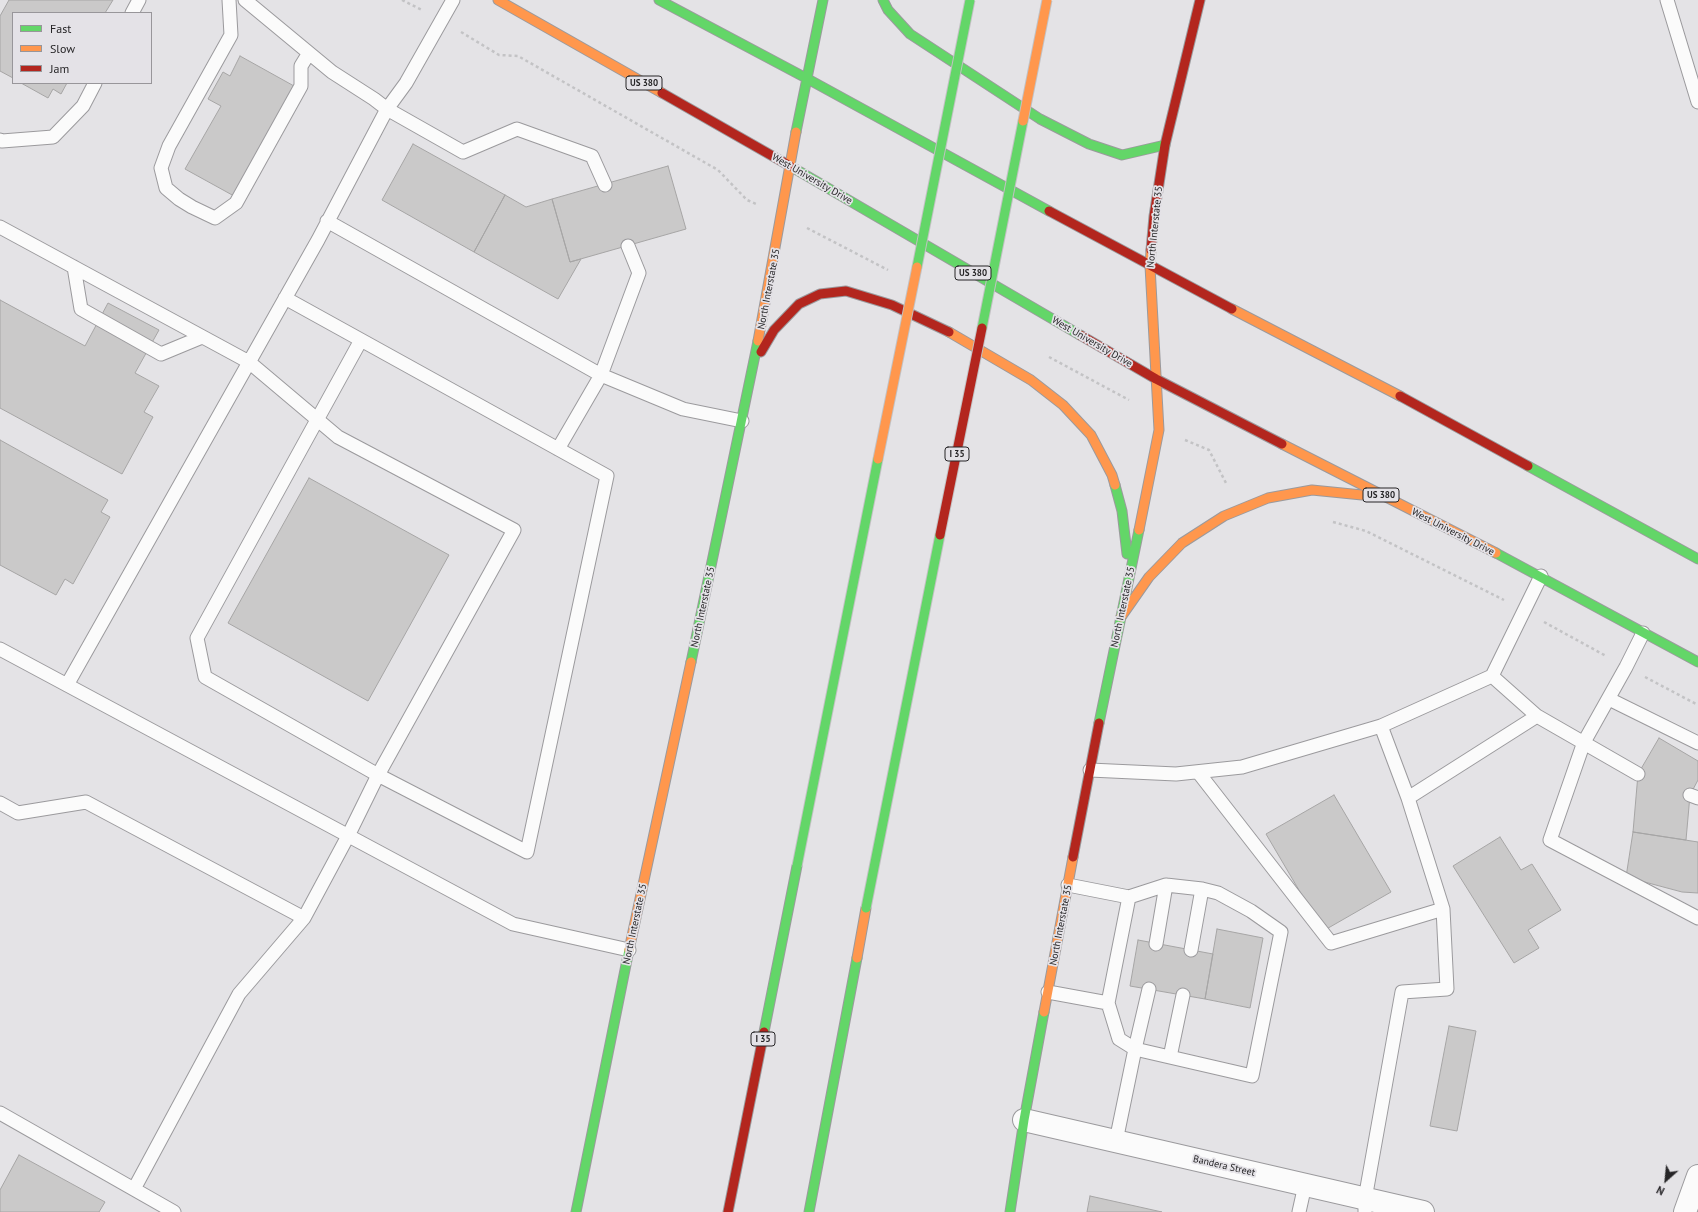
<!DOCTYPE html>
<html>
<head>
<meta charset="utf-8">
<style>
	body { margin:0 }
	#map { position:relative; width:1698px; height:1212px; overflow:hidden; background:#e4e3e6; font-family:"PT Sans",sans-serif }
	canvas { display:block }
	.legend { position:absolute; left:12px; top:12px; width:140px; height:72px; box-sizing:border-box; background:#e4e2e7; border:1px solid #98969a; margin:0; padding:5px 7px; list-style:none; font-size:12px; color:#262527 }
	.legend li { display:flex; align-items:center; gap:8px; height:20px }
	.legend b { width:20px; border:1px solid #98969a }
	.north { position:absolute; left:1646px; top:1160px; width:40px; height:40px; -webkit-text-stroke:3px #e4e2e7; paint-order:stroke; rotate:207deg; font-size:11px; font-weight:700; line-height:16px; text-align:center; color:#262527 }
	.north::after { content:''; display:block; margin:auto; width:14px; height:18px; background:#262527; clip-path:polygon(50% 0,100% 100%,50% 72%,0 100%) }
</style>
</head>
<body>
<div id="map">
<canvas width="1698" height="1212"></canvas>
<ul class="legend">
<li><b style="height:5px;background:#63d668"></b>Fast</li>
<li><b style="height:5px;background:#ff974d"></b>Slow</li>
<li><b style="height:5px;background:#b3261e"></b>Jam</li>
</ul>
<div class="north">N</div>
</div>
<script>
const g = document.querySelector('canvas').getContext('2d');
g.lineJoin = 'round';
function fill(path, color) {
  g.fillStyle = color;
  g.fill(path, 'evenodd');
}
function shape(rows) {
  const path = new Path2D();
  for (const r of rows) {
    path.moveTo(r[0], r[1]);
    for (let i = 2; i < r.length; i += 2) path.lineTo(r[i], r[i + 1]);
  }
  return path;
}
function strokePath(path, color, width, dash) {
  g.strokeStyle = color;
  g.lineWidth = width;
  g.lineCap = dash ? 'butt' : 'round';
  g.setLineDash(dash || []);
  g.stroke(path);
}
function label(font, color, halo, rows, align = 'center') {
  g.font = font + ' "PT Sans",sans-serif';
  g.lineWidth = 3.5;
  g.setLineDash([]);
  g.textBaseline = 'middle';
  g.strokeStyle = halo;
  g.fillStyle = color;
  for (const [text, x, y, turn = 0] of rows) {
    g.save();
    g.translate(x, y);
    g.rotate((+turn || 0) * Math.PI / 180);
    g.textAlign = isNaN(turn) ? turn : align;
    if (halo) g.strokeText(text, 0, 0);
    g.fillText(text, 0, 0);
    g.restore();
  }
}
const building = shape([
	[9,0,113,0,105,13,13,13,13,78,0,71,0,16,9,0],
	[240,56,294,86,234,196,185,169,221,106,208,99,223,72,230,76,240,56],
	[21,83,67,83,61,94,53,89,48,98,21,83],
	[413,144,505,195,474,252,382,200,413,144],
	[668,166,686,229,570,262,552,199,668,166],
	[505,195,526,207,552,199,570,262,581,259,558,299,474,252,505,195],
	[0,300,85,346,108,303,159,330,135,373,159,386,144,412,153,417,122,474,0,408,0,300],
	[0,440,108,500,101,512,110,517,73,584,65,579,56,595,0,565,0,440],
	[309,478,449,555,368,701,228,623,309,478],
	[1659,738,1698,761,1698,780,1690,795,1686,840,1633,832,1638,774,1659,738],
	[1334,795,1391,892,1323,931,1266,834,1334,795],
	[1633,832,1698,842,1698,893,1682,892,1626,877,1633,832],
	[1500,837,1521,870,1532,864,1561,910,1528,930,1539,948,1514,963,1453,866,1500,837],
	[1217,929,1263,938,1250,1008,1205,999,1217,929],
	[1138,940,1213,954,1205,999,1130,986,1138,940],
	[1449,1026,1476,1031,1457,1131,1430,1126,1449,1026],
	[19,1155,105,1202,99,1212,0,1212,0,1190,19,1155],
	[1090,1196,1162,1212,1087,1212,1090,1196]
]);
fill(building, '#cac9c9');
strokePath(building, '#a6a5a5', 1);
const lane = shape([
	[229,0,231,35,169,146,161,168,166,188,179,199,192,207,215,218,236,203,301,86,301,66,309,53],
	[245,0,332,72,374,99,387,109,463,152,517,129,592,156,605,185],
	[1667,0,1698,102],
	[132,13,139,0],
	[0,140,2,141,53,137,83,106,95,83],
	[327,221,601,375,683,409,742,421],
	[0,227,249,362,338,437,514,530,378,775,348,836,304,918,239,994,134,1189],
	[74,267,81,309,161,354,202,337],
	[285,298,607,476,527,852,378,775,205,677,197,638,361,340],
	[558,449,601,375,639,273,628,246],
	[1643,633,1626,667,1584,742,1550,840,1698,918],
	[0,649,513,924,629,950],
	[1492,676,1537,716],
	[67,685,318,240,387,109,406,83,453,0],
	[1609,699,1698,743],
	[1090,770,1176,774,1242,767,1381,726,1492,676,1541,576],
	[1198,772,1331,943,1443,909],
	[1690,795,1698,798],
	[1408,798,1537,716,1638,774],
	[0,803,18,813,86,802,304,918],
	[1068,885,1129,897,1166,885,1202,889,1218,893,1251,911,1281,932,1252,1076,1135,1049,1149,989],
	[1156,944,1166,885],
	[1191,950,1202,889],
	[1048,992,1108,1003],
	[1170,1057,1183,995],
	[0,1113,174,1212],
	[1116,1141,1135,1049,1119,1039,1108,1003,1129,897],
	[1299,1212,1305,1185],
	[1365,1212,1365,1199,1402,992,1447,989,1443,909,1408,798,1381,726]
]);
const street = shape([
	[1024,1120,1423,1212],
	[1685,1212,1698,1176]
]);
const fast = shape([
	[659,0,806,78],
	[883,0,888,10,910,34,1040,119,1089,144,1122,155,1165,145],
	[806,78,1049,211],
	[796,132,823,0],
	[790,166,1080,335],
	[1528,466,1698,559],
	[1115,485,1122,511,1127,554],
	[1496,553,1698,662],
	[691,662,758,341],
	[1099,723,1139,530],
	[764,1032,797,866],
	[576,1212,629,950],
	[809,1212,857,958],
	[1010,1212,1024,1120,1044,1012]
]);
const slow = shape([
	[498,0,662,93],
	[1232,309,1400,396],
	[949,332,1031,380,1063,405,1091,435,1112,475,1115,485],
	[758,341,796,132],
	[1282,444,1496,553],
	[1139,530,1159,430,1150,266,1151,250],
	[1121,617,1149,577,1182,543,1224,516,1268,498,1312,490,1372,496],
	[629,950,691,662],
	[857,958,866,908],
	[1044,1012,1073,857]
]);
const jam = shape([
	[662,93,790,166],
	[1049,211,1232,309],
	[1151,250,1154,216,1165,145,1200,0],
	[1080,335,1156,379,1282,444],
	[761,352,774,330,799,304,820,294,846,291,892,305,949,332],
	[1400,396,1528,466],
	[1073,857,1099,723],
	[728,1212,764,1032]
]);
strokePath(lane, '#9b9a9d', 15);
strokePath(street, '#9b9a9d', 24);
strokePath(fast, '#9b9a9d', 11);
strokePath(slow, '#9b9a9d', 11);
strokePath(jam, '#9b9a9d', 11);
strokePath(shape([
	[402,0,422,10],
	[461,32,499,55,518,56,718,170,747,200,756,204],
	[807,228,888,270],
	[1049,357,1129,400],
	[1185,440,1209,450,1227,485],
	[1333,522,1366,531,1504,600],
	[1544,622,1606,656],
	[1645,677,1698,705]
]), '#c3c3c5', 2.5, [3, 3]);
strokePath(lane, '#fbfbfb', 13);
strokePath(street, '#fbfbfb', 22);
strokePath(fast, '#63d668', 9);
strokePath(slow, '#ff974d', 9);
strokePath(jam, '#b3261e', 9);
const fastBridge = shape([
	[917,267,970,0],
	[982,328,1023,121],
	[797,866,878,459],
	[866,908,940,535]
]);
const slowBridge = shape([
	[1023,121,1047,0],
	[878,459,917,267]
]);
const jamBridge = shape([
	[940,535,982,328]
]);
strokePath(fastBridge, '#c2c1c3', 11, []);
strokePath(slowBridge, '#c2c1c3', 11, []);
strokePath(jamBridge, '#c2c1c3', 11, []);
strokePath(fastBridge, '#63d668', 9);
strokePath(slowBridge, '#ff974d', 9);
strokePath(jamBridge, '#b3261e', 9);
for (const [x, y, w] of [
	[644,83,36],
	[973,273,36],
	[957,454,24],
	[1381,495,36],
	[763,1039,24]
]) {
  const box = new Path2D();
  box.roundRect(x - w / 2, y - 7, w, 14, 3);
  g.fillStyle = '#e4e2e7';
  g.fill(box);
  strokePath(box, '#262527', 1);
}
label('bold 9px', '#262527', null, [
	["US 380",644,83],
	["US 380",973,273],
	["I 35",957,454],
	["US 380",1381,495],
	["I 35",763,1039]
]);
label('10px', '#262527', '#e4e2e7', [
	["West University Drive",812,179,30],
	["North Interstate 35",1155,227,-84],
	["North Interstate 35",769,289,-79],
	["West University Drive",1092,342,30],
	["West University Drive",1453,532,27],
	["North Interstate 35",703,607,-78],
	["North Interstate 35",1123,607,-78],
	["North Interstate 35",635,924,-78],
	["North Interstate 35",1061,925,-79],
	["Bandera Street",1224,1166,13]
]);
</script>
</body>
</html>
